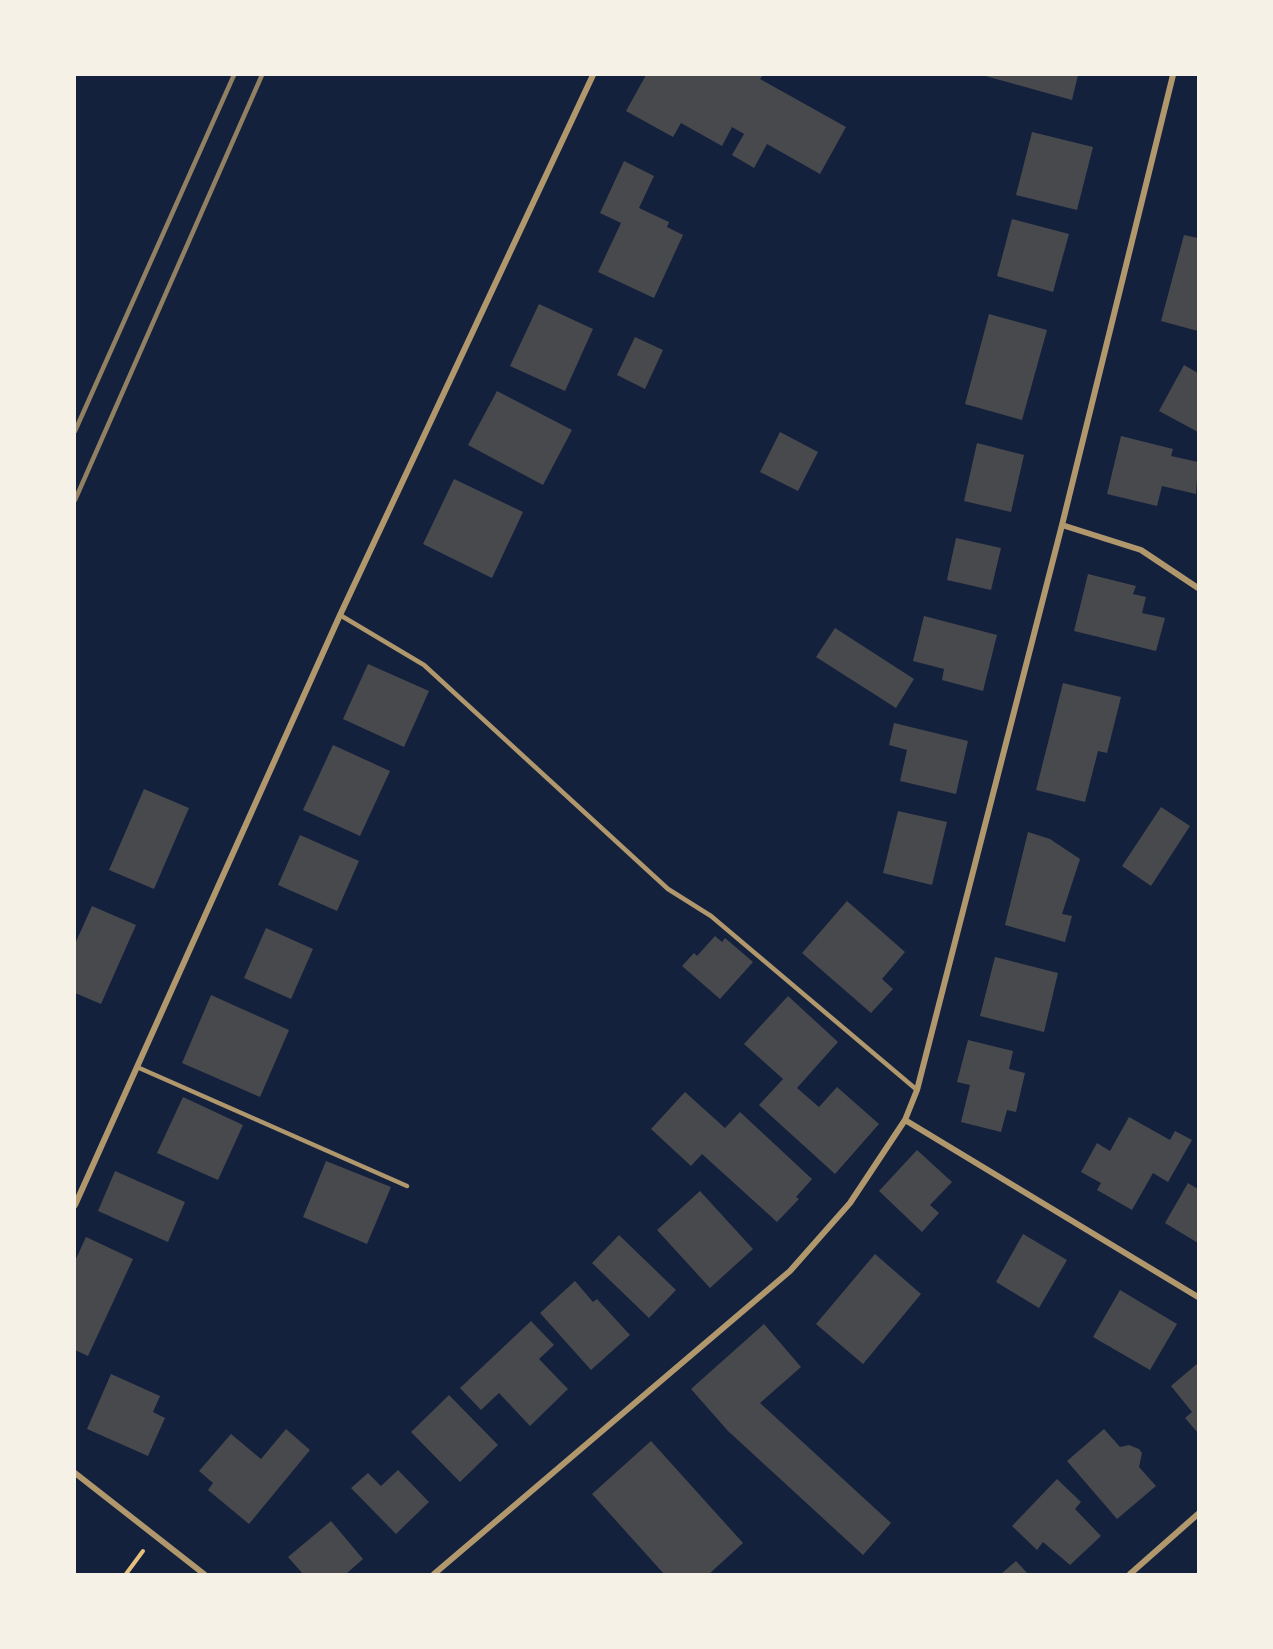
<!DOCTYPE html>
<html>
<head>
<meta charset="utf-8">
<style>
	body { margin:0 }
	#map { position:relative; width:1273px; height:1649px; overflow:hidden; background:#14213d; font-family:"Nunito Sans",sans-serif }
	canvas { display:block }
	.frame { position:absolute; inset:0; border:76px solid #f6f1e7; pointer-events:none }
</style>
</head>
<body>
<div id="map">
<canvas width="1273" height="1649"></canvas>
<div class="frame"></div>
</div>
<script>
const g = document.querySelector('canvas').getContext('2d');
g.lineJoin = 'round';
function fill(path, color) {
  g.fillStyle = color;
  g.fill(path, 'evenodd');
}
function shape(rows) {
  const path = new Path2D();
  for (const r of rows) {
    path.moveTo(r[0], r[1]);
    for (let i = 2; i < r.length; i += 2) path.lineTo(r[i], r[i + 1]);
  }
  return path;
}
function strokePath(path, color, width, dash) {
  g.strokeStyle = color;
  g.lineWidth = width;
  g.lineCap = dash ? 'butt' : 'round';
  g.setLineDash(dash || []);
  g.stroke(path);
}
fill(shape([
	[646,75,763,75,760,79,846,127,820,174,767,144,754,168,732,155,744,134,732,127,722,146,681,123,673,137,626,111],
	[982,75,1078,75,1072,100],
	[1032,132,1093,147,1077,210,1016,195],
	[624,161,654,176,639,208,669,222,667,227,683,235,654,298,598,272,621,223,600,213],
	[1012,219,1069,234,1053,292,997,276],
	[1184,235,1198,238,1198,331,1161,321],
	[539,304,593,329,565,391,510,366],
	[989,314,1047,330,1022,420,965,404],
	[635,337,663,350,645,389,617,375],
	[1184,365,1198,373,1198,432,1159,411],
	[497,391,572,430,543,485,468,445],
	[780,432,818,452,798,491,760,472],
	[1121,436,1173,449,1171,456,1198,462,1196,494,1162,486,1157,506,1107,494],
	[977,443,1024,455,1011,512,964,501],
	[454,479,523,512,492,578,423,544],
	[956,538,1001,548,991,590,947,580],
	[1088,574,1136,586,1133,594,1146,597,1142,613,1165,618,1156,651,1074,631],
	[924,616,997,635,983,691,942,680,944,669,913,661],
	[835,628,914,679,896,708,816,657],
	[368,664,429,691,404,747,343,719],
	[1063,683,1121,697,1107,753,1098,751,1085,802,1036,790],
	[894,723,968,741,956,794,900,781,907,750,889,745],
	[333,745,390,771,360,836,303,810],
	[144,789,189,808,154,889,109,870],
	[1161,807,1190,826,1151,886,1122,866],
	[898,811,947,822,932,885,883,873],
	[1028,832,1050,839,1080,859,1062,914,1072,916,1065,942,1005,925],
	[300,835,359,861,337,911,278,885],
	[847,901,905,952,882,979,893,989,871,1013,802,953],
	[92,906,136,925,101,1004,75,993,75,944],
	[266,928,313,949,291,999,244,978],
	[715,936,722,942,725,938,753,962,720,999,682,966,694,953,697,956],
	[995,957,1058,973,1044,1032,980,1016],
	[211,995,289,1030,260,1097,182,1063],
	[788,996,838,1042,797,1088,819,1107,837,1087,879,1124,835,1174,759,1105,783,1079,744,1044],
	[968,1040,1013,1051,1009,1069,1025,1073,1016,1112,1007,1110,1001,1132,961,1122,970,1085,957,1082],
	[685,1092,725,1128,740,1112,812,1179,796,1197,799,1199,777,1222,702,1154,691,1166,651,1129],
	[183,1097,243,1125,218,1180,157,1153],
	[1129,1117,1170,1140,1175,1131,1192,1140,1168,1182,1153,1173,1132,1210,1097,1190,1101,1183,1081,1172,1097,1143,1110,1151],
	[917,1150,952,1182,930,1205,939,1213,922,1232,879,1191],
	[326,1161,391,1187,367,1244,303,1217],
	[115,1171,185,1202,168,1242,98,1211],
	[1188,1183,1198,1189,1198,1243,1165,1223],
	[700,1191,753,1249,710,1288,657,1230],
	[1023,1234,1067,1260,1039,1308,996,1282],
	[619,1235,676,1290,649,1318,592,1263],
	[86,1237,133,1259,88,1356,75,1350,75,1261],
	[875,1254,921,1294,863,1364,816,1324],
	[575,1281,593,1302,597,1299,630,1335,591,1370,540,1313],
	[1120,1290,1177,1324,1150,1370,1093,1337],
	[531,1321,554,1345,539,1359,568,1389,530,1426,499,1393,481,1410,460,1388],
	[764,1324,801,1367,760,1403,891,1523,863,1555,728,1431,691,1389],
	[1198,1363,1198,1433,1185,1418,1192,1412,1171,1386],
	[111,1374,160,1396,153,1412,165,1418,148,1456,87,1429],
	[449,1395,498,1445,460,1482,411,1432],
	[286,1429,310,1450,249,1524,208,1490,213,1483,199,1471,231,1434,261,1459],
	[1104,1429,1120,1447,1129,1445,1139,1449,1142,1453,1139,1467,1156,1486,1117,1519,1067,1461],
	[651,1441,743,1543,709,1574,664,1574,592,1494],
	[398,1470,429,1502,396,1534,351,1488,368,1473,381,1486],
	[1057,1479,1081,1502,1075,1509,1101,1536,1070,1565,1043,1542,1037,1550,1012,1526],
	[331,1521,363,1559,346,1574,303,1574,288,1557],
	[1016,1561,1028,1574,1001,1574]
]), '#48494c');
strokePath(shape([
	[126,1574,143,1551]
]), '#e5c07b', 4);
strokePath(shape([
	[340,615,424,665,668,889,711,916,917,1090],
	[137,1067,407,1186]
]), '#b1986c', 4.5);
strokePath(shape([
	[1062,525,1141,550,1198,588],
	[905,1120,1198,1297],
	[75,1205,340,615,593,75],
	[75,1473,204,1574],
	[434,1574,790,1271,850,1203,905,1120,917,1090,1062,525,1173,75],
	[1130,1574,1198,1514]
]), '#b1986c', 6);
strokePath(shape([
	[75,431,234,75],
	[75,500,262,75]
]), '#918062', 4.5);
</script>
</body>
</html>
